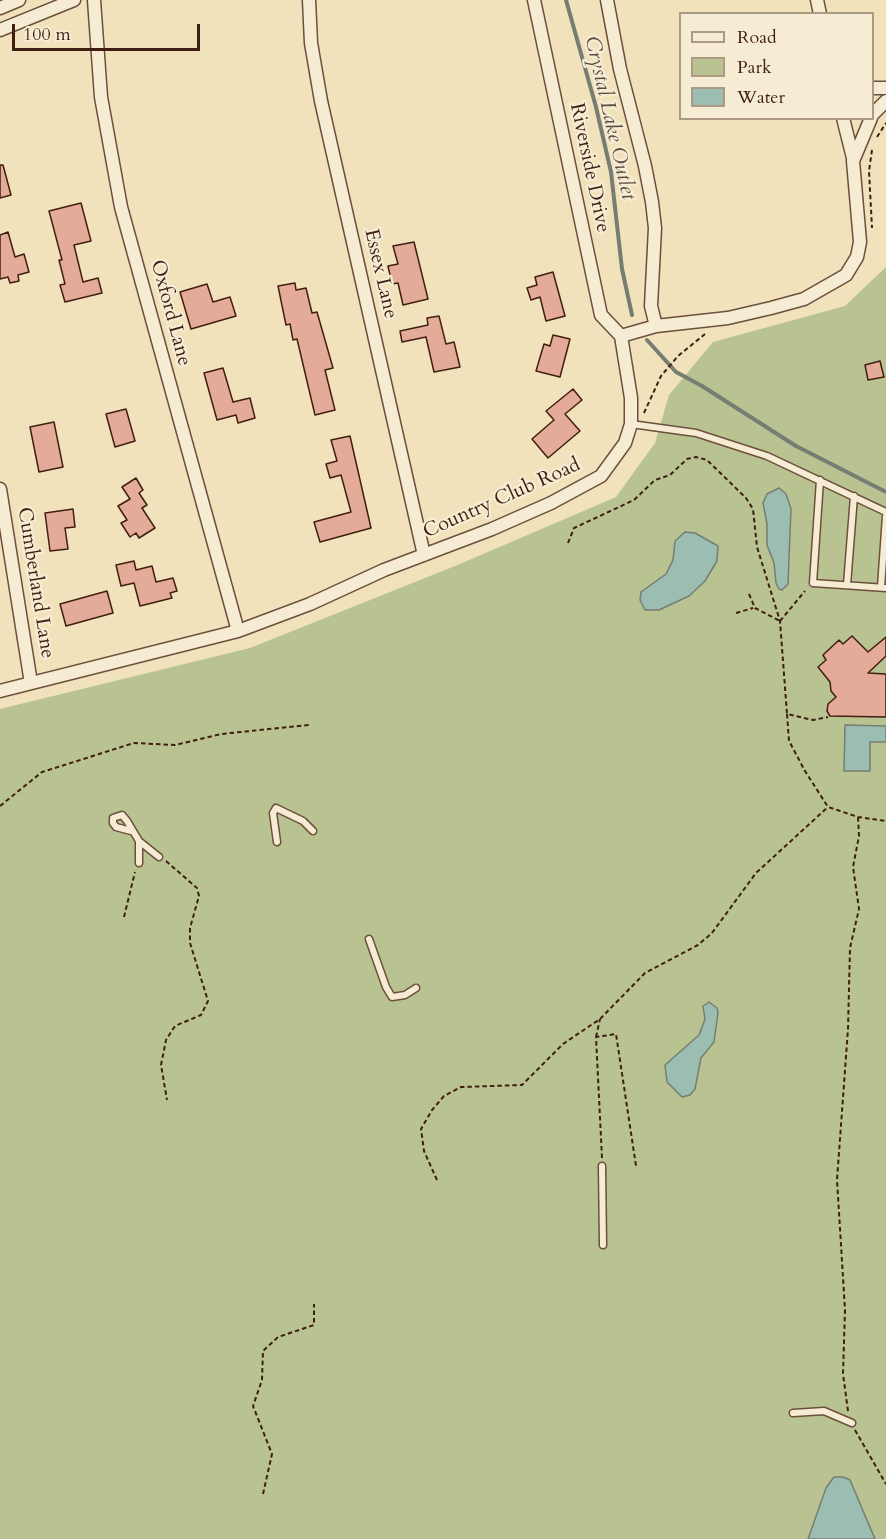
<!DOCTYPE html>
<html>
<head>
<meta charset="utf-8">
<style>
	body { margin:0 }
	#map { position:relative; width:886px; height:1539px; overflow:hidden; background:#f1e2bc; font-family:Cardo,serif }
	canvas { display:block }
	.legend { position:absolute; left:679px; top:12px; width:195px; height:108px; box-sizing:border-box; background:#f6ecd3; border:2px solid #ad9a85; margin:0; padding:8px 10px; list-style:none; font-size:18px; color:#401e11 }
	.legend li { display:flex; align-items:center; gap:12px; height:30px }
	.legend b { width:30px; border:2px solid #ad9a85 }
	.scale { position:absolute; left:12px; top:24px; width:188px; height:27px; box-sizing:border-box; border:3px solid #401e11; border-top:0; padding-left:8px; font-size:18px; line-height:21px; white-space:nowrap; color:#401e11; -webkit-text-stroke:4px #f6ecd3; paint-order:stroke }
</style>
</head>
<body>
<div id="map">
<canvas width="886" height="1539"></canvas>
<ul class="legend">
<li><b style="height:8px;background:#f6ecd3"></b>Road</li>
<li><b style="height:16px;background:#b9c391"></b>Park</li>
<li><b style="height:16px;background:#9bbdb2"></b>Water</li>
</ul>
<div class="scale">100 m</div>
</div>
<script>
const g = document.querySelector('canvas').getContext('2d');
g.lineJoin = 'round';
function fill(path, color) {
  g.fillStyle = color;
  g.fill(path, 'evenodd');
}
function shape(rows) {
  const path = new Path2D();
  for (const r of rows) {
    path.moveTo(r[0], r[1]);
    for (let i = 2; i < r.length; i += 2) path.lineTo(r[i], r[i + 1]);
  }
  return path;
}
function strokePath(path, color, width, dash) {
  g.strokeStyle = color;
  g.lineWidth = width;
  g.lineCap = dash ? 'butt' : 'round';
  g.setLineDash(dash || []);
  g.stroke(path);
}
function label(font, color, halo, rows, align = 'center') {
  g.font = font + ' Cardo,serif';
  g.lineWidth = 4.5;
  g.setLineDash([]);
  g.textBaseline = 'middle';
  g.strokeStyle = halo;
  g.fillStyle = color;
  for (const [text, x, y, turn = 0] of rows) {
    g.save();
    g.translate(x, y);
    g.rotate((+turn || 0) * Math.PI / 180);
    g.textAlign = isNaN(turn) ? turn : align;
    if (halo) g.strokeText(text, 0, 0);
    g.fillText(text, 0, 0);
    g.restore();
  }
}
fill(shape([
	[886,267,886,1539,0,1539,0,709,250,648,455,566,616,497,655,443,669,395,713,342,845,306]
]), '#b9c391');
const water = shape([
	[779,488,786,494,791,509,788,584,782,590,779,589,776,583,774,563,767,545,767,524,763,503,767,494,779,488],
	[685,532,695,533,718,546,717,561,705,581,689,596,659,610,645,610,640,600,641,592,666,574,673,560,675,541,685,532],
	[845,725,886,726,886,742,870,742,870,771,844,771,845,725],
	[709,1002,717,1008,718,1013,714,1042,701,1058,695,1089,690,1095,682,1097,667,1082,665,1065,699,1035,705,1019,703,1006,709,1002],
	[834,1477,843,1477,850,1480,875,1539,808,1539,826,1488,834,1477]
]);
fill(water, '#9bbdb2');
strokePath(water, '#777d72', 1.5);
strokePath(shape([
	[566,0,596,107,611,172,622,269,632,315],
	[647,340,676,372,702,386,796,446,886,492]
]), '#777d72', 4);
const building = shape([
	[0,165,3,165,11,195,0,198,0,165],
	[81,203,91,241,74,245,83,282,98,278,102,293,65,302,60,285,65,284,59,260,62,260,49,211,81,203],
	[8,232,15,257,24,254,29,272,18,275,19,281,10,283,8,277,0,279,0,235,8,232],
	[414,242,428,299,403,305,398,283,392,284,388,266,398,264,393,246,414,242],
	[553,272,565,316,546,321,540,297,531,300,527,288,537,285,535,277,553,272],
	[295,283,296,290,306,288,312,313,317,312,333,368,325,370,335,410,315,415,297,339,293,340,290,324,286,325,278,286,295,283],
	[207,284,213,302,230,297,236,316,191,329,180,292,207,284],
	[439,316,446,344,454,342,460,367,434,372,426,337,402,342,400,331,428,325,427,318,439,316],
	[553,335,570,339,560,377,536,371,544,344,550,346,553,335],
	[880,361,884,377,868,380,865,365,880,361],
	[223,368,233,402,250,398,255,418,238,423,236,415,217,420,204,373,223,368],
	[573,389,582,400,565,414,580,431,548,458,532,439,554,420,546,411,573,389],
	[126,409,135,441,115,447,106,414,126,409],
	[54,422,63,467,39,472,30,427,54,422],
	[350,436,371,528,320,542,314,522,351,512,341,475,330,478,326,464,337,461,331,440,350,436],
	[136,478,143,490,139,493,147,505,142,508,155,528,139,538,136,533,130,537,121,523,127,520,118,506,130,499,122,487,136,478],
	[73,509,75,527,65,528,68,549,50,551,45,513,73,509],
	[134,561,136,570,152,566,156,582,173,578,177,591,170,593,172,598,140,606,134,583,121,586,116,565,134,561],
	[107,591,113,613,66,626,60,604,107,591],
	[852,636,868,652,886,637,886,656,868,673,886,674,886,717,830,716,827,711,828,704,836,697,831,691,830,682,818,667,826,660,823,655,839,640,843,644,852,636]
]);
fill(building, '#e3ab98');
strokePath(building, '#401e11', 1.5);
const lane = shape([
	[631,424,696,433,767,456,886,512],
	[820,480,813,583,886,588],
	[847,585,854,496],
	[881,587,886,516],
	[131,831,116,827,113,823,113,818,122,815,127,821,139,841,139,863],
	[139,841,159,857],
	[277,842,273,813,276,808,303,821,313,831],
	[369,939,386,987,392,997,405,995,416,988],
	[602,1166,603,1245],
	[793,1413,824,1411,852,1423]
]);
const street = shape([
	[94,0,101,97,121,207,238,631],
	[309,0,311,43,321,101,424,555],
	[534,0,601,315,621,336],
	[607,0,620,69,645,166,652,202,655,228,651,306,656,326],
	[817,0,820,14],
	[0,8,19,0],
	[0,30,74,0],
	[872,88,886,88],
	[872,115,886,101],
	[843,118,853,158],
	[621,336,656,326,728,318,771,308,804,299,846,275,857,257,860,242,853,161,871,118],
	[0,489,31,683],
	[0,691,238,631,310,604,384,570,492,529,551,503,601,476,625,443,631,424,631,398,621,336]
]);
strokePath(lane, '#6c4f3c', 9);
strokePath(street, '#6c4f3c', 15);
strokePath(shape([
	[877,137,886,123],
	[872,150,869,171,872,228],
	[644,413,661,376,678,356,705,334],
	[568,543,574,528,634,500,655,480,670,475,687,459,696,457,707,460,746,498,753,509,757,547,780,621,787,714,813,720,828,717],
	[749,594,755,608,780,621],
	[736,613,753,608],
	[780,621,805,591],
	[787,714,789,741,805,771,828,807,858,817,886,821],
	[0,806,42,772,134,743,175,745,221,734,309,725],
	[166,861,197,888,199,896,190,928,190,943,208,1001,201,1015,175,1026,166,1040,161,1065,167,1100],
	[124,917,135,872],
	[596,1037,600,1019],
	[602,1158,596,1037,616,1034,636,1166],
	[437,1180,424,1151,421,1129,432,1110,444,1096,461,1087,522,1085,563,1044,600,1019,645,973,698,945,712,933,756,873,828,807],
	[848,1411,843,1374,845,1310,837,1180,848,1029,850,948,859,909,853,867,859,836,858,817],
	[855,1430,886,1484],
	[263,1494,272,1454,253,1406,262,1380,263,1351,278,1337,314,1325,314,1304]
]), '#401e11', 2, [4.5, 3]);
strokePath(lane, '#f6ecd3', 6);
strokePath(street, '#f6ecd3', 12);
label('20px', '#401e11', '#f6ecd3', [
	["Riverside Drive",589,168,78],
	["Essex Lane",380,274,77],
	["Oxford Lane",170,313,75],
	["Country Club Road",502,499,-24],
	["Cumberland Lane",35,583,81]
]);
label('italic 21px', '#5b4e41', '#f6ecd3', [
	["Crystal Lake Outlet",609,118,77]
]);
</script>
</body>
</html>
